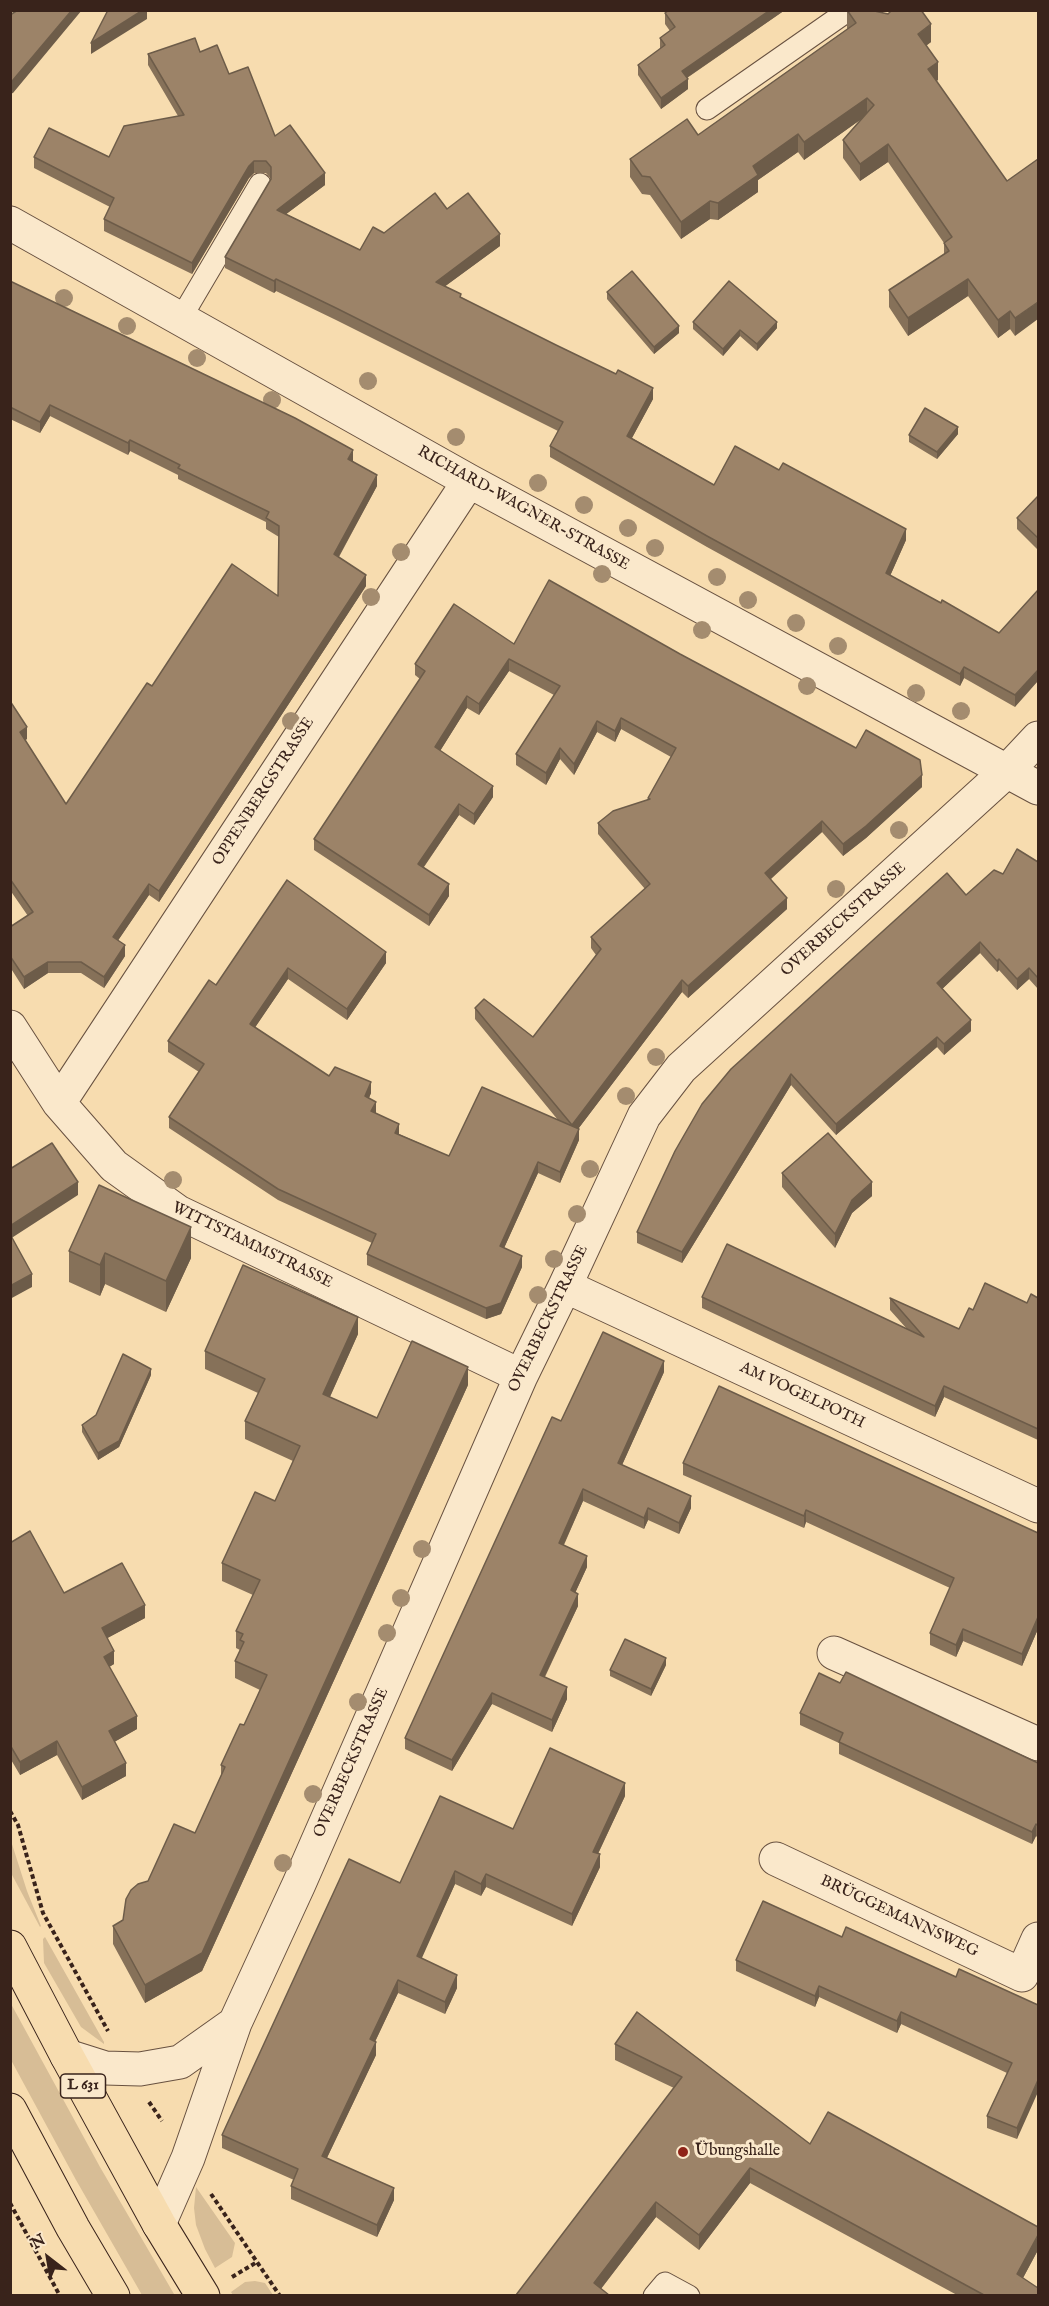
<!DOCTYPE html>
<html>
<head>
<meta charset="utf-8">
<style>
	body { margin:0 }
	#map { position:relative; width:1049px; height:2306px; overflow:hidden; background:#f7dcaf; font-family:"IM FELL English",serif }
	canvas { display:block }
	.frame { position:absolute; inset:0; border:12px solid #39231b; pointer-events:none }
	.north { position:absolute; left:18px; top:2228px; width:60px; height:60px; -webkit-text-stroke:4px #fae8cb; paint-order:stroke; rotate:329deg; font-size:16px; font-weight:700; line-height:24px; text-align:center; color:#39231b }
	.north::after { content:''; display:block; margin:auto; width:21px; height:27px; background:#39231b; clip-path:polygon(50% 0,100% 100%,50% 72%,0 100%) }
</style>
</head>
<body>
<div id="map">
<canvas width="1049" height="2306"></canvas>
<div class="frame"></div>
<div class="north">N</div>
</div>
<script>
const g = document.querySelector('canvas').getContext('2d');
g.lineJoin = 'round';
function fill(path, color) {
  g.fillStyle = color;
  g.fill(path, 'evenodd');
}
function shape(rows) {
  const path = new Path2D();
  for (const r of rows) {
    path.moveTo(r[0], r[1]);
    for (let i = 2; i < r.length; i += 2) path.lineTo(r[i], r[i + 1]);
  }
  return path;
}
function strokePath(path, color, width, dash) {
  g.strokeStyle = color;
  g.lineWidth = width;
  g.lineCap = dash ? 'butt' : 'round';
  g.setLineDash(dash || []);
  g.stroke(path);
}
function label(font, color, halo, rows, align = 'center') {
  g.font = font + ' "IM FELL English",serif';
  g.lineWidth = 6;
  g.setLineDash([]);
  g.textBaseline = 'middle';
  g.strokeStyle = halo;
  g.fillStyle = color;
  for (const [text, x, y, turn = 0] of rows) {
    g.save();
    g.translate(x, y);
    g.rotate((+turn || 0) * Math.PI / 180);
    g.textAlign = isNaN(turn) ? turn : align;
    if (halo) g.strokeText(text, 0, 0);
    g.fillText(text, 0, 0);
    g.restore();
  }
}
fill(shape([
	[11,1841,27,1891,41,1926,40,1927,11,1873],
	[45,1937,104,2042,104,2044,81,2027,44,1963,43,1939],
	[10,2002,100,2167,174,2294,170,2295,142,2295,76,2180,11,2060],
	[196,2187,235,2243,232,2257,215,2268,205,2249,196,2225,194,2208],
	[255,2281,265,2283,273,2295,233,2295,231,2292,245,2282]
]), '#d7bd96');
const service = shape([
	[707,109,849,10],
	[181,318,260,184],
	[654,2296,665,2283,689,2296]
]);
const minor = shape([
	[10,223,469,481,1038,788],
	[10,1027,59,1103,114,1166,178,1212,521,1376],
	[59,1103,469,481],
	[565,1286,1038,1506],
	[834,1653,1038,1744],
	[776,1859,1022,1975,1038,1939],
	[67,2056,105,2068,140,2069,180,2062,235,2023],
	[159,2224,188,2158,235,2023,299,1884,521,1376,565,1286,644,1116,681,1068,1008,770,1038,738]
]);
const primary = shape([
	[10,1947,67,2056,159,2224,203,2296],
	[10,2110,73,2228,113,2296]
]);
strokePath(service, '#685140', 23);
strokePath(minor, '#685140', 35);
strokePath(primary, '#39231b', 35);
strokePath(shape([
	[10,1811,18,1825,43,1913,108,2031],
	[149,2102,162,2121],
	[211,2194,280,2296],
	[10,2203,60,2296],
	[232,2277,257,2262]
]), '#39231b', 4, [4.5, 3]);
strokePath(service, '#fae8cb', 21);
strokePath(minor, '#fae8cb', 33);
strokePath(primary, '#f7dcaf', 33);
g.fillStyle = '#a48c6f';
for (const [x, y] of [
	[64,298],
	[127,326],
	[197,358],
	[368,381],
	[272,400],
	[456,437],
	[538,483],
	[584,505],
	[628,528],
	[655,548],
	[401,552],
	[602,574],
	[717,577],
	[371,597],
	[748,600],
	[796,623],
	[702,630],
	[838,646],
	[807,686],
	[916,693],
	[961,711],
	[291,721],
	[899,830],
	[836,889],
	[656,1057],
	[626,1096],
	[590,1169],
	[173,1180],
	[577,1214],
	[554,1259],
	[538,1295],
	[422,1549],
	[401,1598],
	[387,1633],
	[358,1702],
	[313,1794],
	[283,1863]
]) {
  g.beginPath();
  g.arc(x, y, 9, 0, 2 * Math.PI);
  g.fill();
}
fill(shape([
	[785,10,687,78,688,89,661,109,638,75,638,65,660,49,660,38,670,31,665,24,665,13],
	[847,10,870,10,931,42,926,46,938,80,936,81,1007,181,1038,159,1015,336,1010,329,998,338,968,296,908,336,889,307,889,290,944,255,944,243,888,162,860,181,843,158,843,140,860,120,804,160,798,152,758,180,758,192,718,220,710,219,681,239,650,195,642,194,630,177,630,159,698,135,847,29],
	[200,52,229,74,275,136,325,185,286,214,360,250,384,233,447,209,500,246,445,286,461,297,653,399,632,438,714,485,906,540,890,576,999,633,1038,590,1015,707,964,678,960,686,707,547,550,457,550,446,558,431,336,320,276,291,274,293,225,268,225,257,271,179,266,173,254,173,249,178,192,274,104,231,104,219,110,207,34,168,34,157,109,157,178,116,148,65,148,54],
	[10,281,353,461,377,486,339,557,366,586,159,902,149,895,118,940,125,956,104,988,81,973,48,973,24,989,10,967,10,927,28,916,10,890,10,701,27,739,25,740,66,804,152,686,278,596,279,537,266,529,266,522,178,479,178,475,130,451,128,455,50,416,40,433,10,419],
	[607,292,679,333,654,354,607,299],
	[693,322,777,328,757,351,740,336,723,356,693,329],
	[958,434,937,459,909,442,909,435],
	[1038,496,1038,550,1017,529,1017,518],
	[514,644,680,654,922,787,866,838,843,856,822,832,771,879,787,909,688,998,682,992,578,1129,579,1140,560,1183,538,1173,504,1248,522,1267,501,1314,486,1319,367,1265,367,1254,372,1243,278,1200,169,1128,169,1117,199,1072,168,1052,168,1041,216,985,287,880,386,963,347,1020,288,979,255,1027,329,1076,371,1093,369,1098,376,1113,399,1134,449,1156,558,1120,475,1019,475,1008,533,1037,596,955,591,948,591,937,645,889,598,834,598,823,648,800,671,757,621,729,615,742,597,732,574,775,560,759,546,785,516,765,516,754,554,695,509,671,479,715,467,708,440,751,493,797,474,825,459,815,424,867,449,896,429,926,314,850,314,839,420,679,415,675,415,664],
	[1038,862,1038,989,1029,979,1017,990,999,970,997,972,980,953,942,989,971,1031,944,1055,937,1047,836,1135,791,1085,682,1263,637,1243,637,1232,966,895,1003,874],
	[782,1173,872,1196,852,1213,835,1248,782,1187],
	[69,1251,191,1258,166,1312,105,1284,100,1296,69,1282],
	[702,1297,907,1329,890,1310,890,1298,959,1329,973,1310,1027,1303,1038,1298,1038,1440,944,1397,935,1417,702,1308],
	[358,1334,330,1397,377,1418,468,1385,202,1971,145,2003,113,1944,113,1926,123,1920,148,1881,195,1833,221,1776,221,1765,244,1725,260,1690,235,1678,235,1661,240,1650,236,1648,236,1631,253,1595,222,1581,222,1563,275,1501,293,1461,245,1439,245,1421,258,1393,205,1369,205,1351],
	[664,1372,622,1465,691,1508,679,1534,648,1520,644,1529,583,1501,564,1545,587,1567,575,1593,578,1606,545,1677,567,1699,552,1732,492,1704,452,1771,405,1749,405,1738,561,1421],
	[151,1375,119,1447,98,1460,82,1432,82,1425],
	[683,1463,1038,1533,1038,1629,1022,1666,963,1641,956,1657,930,1645,930,1633,950,1588,806,1522,804,1528,683,1475],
	[10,1543,64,1593,145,1618,107,1638,114,1664,109,1667,137,1729,114,1742,126,1776,82,1800,57,1755,20,1775,10,1758],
	[666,1665,651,1696,610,1676,610,1670],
	[840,1683,1038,1763,1038,1838,1036,1836,1032,1844,839,1754,839,1743,800,1725,800,1713],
	[625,1796,598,1854,600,1867,572,1926,486,1887,481,1896,455,1884,421,1958,457,1988,445,2014,398,1993,375,2042,376,2055,327,2158,394,2200,377,2237,291,2199,291,2186,294,2180,222,2148,222,2135,400,1883,513,1829],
	[842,1937,1038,2005,1017,2139,987,2128,987,2116,1007,2073,901,2024,897,2033,819,1997,815,2007,736,1971,736,1960],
	[637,2012,810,2144,1038,2250,1023,2278,1038,2295,957,2295,750,2183,699,2250,656,2217,601,2289,516,2295,674,2088,615,2060,615,2044]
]), '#867159');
fill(shape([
	[72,10,82,10,13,93,10,94,10,82],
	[143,10,147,10,147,19,91,54,91,43],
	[770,10,785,10,682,81,682,71],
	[931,24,931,42,918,51,918,34],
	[938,62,938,80,928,86,928,69],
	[688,79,688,89,661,109,661,98],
	[867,98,867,115,804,160,804,142],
	[798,134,798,152,758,180,758,192,718,220,718,203,753,166],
	[888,144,888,162,860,181,860,164],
	[254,161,254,173,249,178,192,274,192,263,249,166],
	[325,173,325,185,277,221,277,210],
	[710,201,710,219,681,239,681,222],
	[500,234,500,246,436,293,436,282],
	[276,279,276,291,274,293,274,281],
	[968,279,968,296,908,336,908,318],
	[1038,302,1038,319,1015,336,1015,318],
	[1010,311,1010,329,998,338,998,320],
	[777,322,777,328,757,351,757,344],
	[679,326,679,333,654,354,654,347],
	[740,330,740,336,723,356,723,349],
	[653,388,653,399,627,447,627,436],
	[50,405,50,416,40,433,40,422],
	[958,427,958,434,937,459,937,452],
	[130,440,130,451,128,455,128,443],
	[353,450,353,461,348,470,348,459],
	[377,475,377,486,334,565,334,554],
	[906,529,906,540,886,585,886,573],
	[366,575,366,586,159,902,159,891],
	[509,659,509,671,479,715,479,704],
	[964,667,964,678,960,686,960,674],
	[1038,670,1038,681,1015,707,1015,695],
	[467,696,467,708,435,759,435,747],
	[621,718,621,729,615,742,615,731],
	[597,721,597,732,574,775,574,764],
	[27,727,27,739,20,743,20,732],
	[560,748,560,759,546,785,546,773],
	[922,775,922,787,866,838,843,856,843,844],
	[493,786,493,797,474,825,474,814],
	[459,804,459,815,418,875,418,864],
	[822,821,822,832,765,884,765,873],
	[149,884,149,895,113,948,113,937],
	[449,884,449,896,429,926,429,915],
	[787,898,787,909,688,998,688,986],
	[980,942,980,953,937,994,937,983],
	[125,945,125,956,104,988,104,977],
	[386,952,386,963,347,1020,347,1009],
	[999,959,999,970,997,972,997,961],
	[48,962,48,973,24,989,24,977],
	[288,968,288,979,250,1035,250,1024],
	[1029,968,1029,979,1017,990,1017,979],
	[682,980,682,992,572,1137,572,1125],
	[971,1020,971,1031,944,1055,944,1044],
	[937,1037,937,1047,836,1135,836,1124],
	[791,1074,791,1085,682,1263,682,1252],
	[371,1082,371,1093,365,1107,365,1096],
	[376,1102,376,1113,371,1122,371,1111],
	[399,1124,399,1135,395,1133],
	[579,1129,579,1140,560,1183,560,1172],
	[538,1162,538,1173,500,1257,500,1246],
	[78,1182,78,1195,10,1239,10,1226],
	[872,1182,872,1196,852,1213,835,1248,835,1234,852,1200],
	[191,1227,191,1258,166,1312,166,1281],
	[105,1253,105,1284,100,1296,100,1265],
	[522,1256,522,1267,501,1314,486,1319,486,1308],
	[32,1274,32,1287,10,1299,10,1286],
	[358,1317,358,1334,323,1412,323,1394],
	[664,1361,664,1372,618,1474,618,1463],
	[468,1367,468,1385,202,1971,145,2003,145,1985],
	[151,1369,151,1375,119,1447,98,1460,98,1453],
	[944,1386,944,1397,935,1417,935,1406],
	[583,1489,583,1501,559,1555,559,1543],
	[691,1496,691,1508,679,1534,679,1523],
	[648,1508,648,1520,644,1529,644,1518],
	[806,1510,806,1522,804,1528,804,1516],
	[587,1556,587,1567,571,1602,571,1590],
	[578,1594,578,1606,540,1686,540,1675],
	[145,1605,145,1618,102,1641,102,1628],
	[1038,1617,1038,1629,1022,1666,1022,1654],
	[963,1629,963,1641,956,1657,956,1645],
	[114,1651,114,1664,104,1670,104,1657],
	[666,1658,666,1665,651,1696,651,1689],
	[567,1687,567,1699,552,1732,552,1720],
	[492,1693,492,1704,452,1771,452,1760],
	[137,1716,137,1729,109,1745,109,1731],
	[57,1741,57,1755,20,1775,20,1762],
	[126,1763,126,1776,82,1800,82,1787],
	[625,1783,625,1796,593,1864,593,1852],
	[1036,1824,1036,1836,1032,1844,1032,1832],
	[600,1854,600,1867,572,1926,572,1914],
	[455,1871,455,1884,417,1969,417,1956],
	[486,1874,486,1887,481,1896,481,1884],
	[457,1975,457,1988,445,2014,445,2002],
	[398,1980,398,1993,370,2052,370,2039],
	[819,1986,819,1997,815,2007,815,1996],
	[901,2012,901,2024,897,2033,897,2021],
	[376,2042,376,2055,322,2168,322,2156],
	[1038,2080,1038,2092,1017,2139,1017,2128],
	[750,2168,750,2183,699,2250,699,2235],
	[394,2188,394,2200,377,2237,377,2225],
	[656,2202,656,2217,596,2295,594,2283],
	[1038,2235,1038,2250,1017,2289,1017,2274]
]), '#6d5c49');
const building = shape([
	[18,10,72,10,13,80,10,82,10,15,18,10],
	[108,10,143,10,91,43,108,10],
	[669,10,770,10,682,71,688,79,661,98,638,65,665,45,660,38,675,27,665,13,669,10],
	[847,10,870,10,888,14,892,10,921,10,931,24,918,34,938,62,928,69,1007,181,1038,159,1038,302,1015,318,1010,311,998,320,968,279,908,318,889,290,949,251,944,243,952,237,888,144,860,164,843,140,874,105,867,98,804,142,798,134,753,166,758,175,718,203,710,201,681,222,650,177,642,176,630,159,687,119,698,135,856,23,847,10],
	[195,38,200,52,217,45,229,74,248,67,275,136,290,125,325,173,277,210,360,250,373,227,384,233,435,193,447,209,468,193,500,234,436,282,461,294,460,297,556,345,616,374,618,370,653,388,627,436,714,485,735,446,779,470,783,463,906,529,886,573,941,603,942,600,999,633,1038,590,1038,670,1015,695,964,667,960,674,707,536,550,446,563,422,336,308,276,279,274,281,225,257,271,179,271,167,266,161,254,161,249,166,192,263,104,219,114,198,34,157,49,128,109,157,124,126,184,115,148,54,195,38],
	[632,271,679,326,654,347,607,292,632,271],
	[10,281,295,418,353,450,348,459,377,475,334,554,366,575,159,891,149,884,113,937,125,945,104,977,81,962,48,962,24,977,10,956,10,927,33,912,10,879,10,701,27,727,20,732,66,804,147,683,152,686,232,564,278,596,279,526,266,518,269,512,178,468,180,465,130,440,128,443,50,405,40,422,10,407,10,281],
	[729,281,777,322,757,344,740,330,723,349,693,322,729,281],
	[925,408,958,427,937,452,909,435,925,408],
	[1038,496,1038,538,1017,518,1038,496],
	[549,580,680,654,856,748,866,730,920,760,922,775,866,826,843,844,822,821,765,873,787,898,688,986,682,980,572,1125,475,1008,484,999,533,1037,601,949,591,937,650,884,598,823,613,811,650,799,648,798,676,748,621,718,615,731,597,721,574,764,560,748,546,773,516,754,560,686,509,659,479,704,467,696,435,747,493,786,474,814,459,804,418,864,449,884,429,915,314,839,425,671,415,664,454,604,514,644,549,580],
	[1017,849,1038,862,1038,978,1029,968,1017,979,999,959,997,961,980,942,937,983,971,1020,944,1044,937,1037,836,1124,791,1074,682,1252,637,1232,675,1151,702,1104,731,1069,947,873,966,895,994,870,1003,874,1017,849],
	[287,880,386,952,347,1009,288,968,250,1024,329,1076,335,1067,371,1082,365,1096,376,1102,371,1111,399,1124,395,1133,449,1156,482,1087,579,1129,560,1172,538,1162,500,1246,522,1256,501,1303,486,1308,367,1254,376,1234,278,1189,169,1117,204,1064,168,1041,209,980,216,985,287,880],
	[828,1133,872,1182,852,1200,835,1234,782,1173,828,1133],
	[52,1143,78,1182,10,1226,10,1169,52,1143],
	[99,1185,191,1227,166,1281,105,1253,100,1265,69,1251,99,1185],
	[10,1234,32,1274,10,1286,10,1234],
	[727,1244,924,1337,890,1298,959,1329,969,1308,973,1310,985,1283,1027,1303,1031,1294,1038,1298,1038,1429,944,1386,935,1406,702,1297,727,1244],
	[243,1265,358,1317,323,1394,377,1418,412,1341,468,1367,202,1953,145,1985,113,1926,123,1920,126,1899,131,1890,138,1884,148,1881,174,1824,195,1833,225,1767,221,1765,240,1724,244,1725,267,1675,235,1661,244,1642,240,1640,243,1634,236,1631,260,1580,222,1563,255,1492,275,1501,300,1446,245,1421,265,1379,205,1351,243,1265],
	[603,1332,664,1361,618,1463,691,1496,679,1523,648,1508,644,1518,583,1489,559,1543,587,1556,571,1590,578,1594,540,1675,567,1687,552,1720,492,1693,452,1760,405,1738,552,1417,561,1421,603,1332],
	[123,1354,151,1369,119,1441,98,1453,82,1425,96,1415,123,1354],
	[719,1386,1038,1533,1038,1617,1022,1654,963,1629,956,1645,930,1633,954,1578,806,1510,804,1516,683,1463,719,1386],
	[30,1531,64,1593,122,1563,145,1605,102,1628,114,1651,104,1657,137,1716,109,1731,126,1763,82,1787,57,1741,20,1762,10,1745,10,1543,30,1531],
	[625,1639,666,1658,651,1689,610,1670,625,1639],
	[846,1672,1038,1763,1038,1826,1036,1824,1032,1832,839,1742,843,1733,800,1713,819,1673,840,1683,846,1672],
	[550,1748,625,1783,593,1852,600,1854,572,1914,486,1874,481,1884,455,1871,417,1956,457,1975,445,2002,398,1980,370,2039,376,2042,322,2156,394,2188,377,2225,291,2186,298,2169,222,2135,349,1859,400,1883,440,1796,513,1829,550,1748],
	[763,1901,842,1937,846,1927,956,1977,959,1969,1038,2005,1038,2004,1038,2080,1017,2128,987,2116,1012,2063,901,2012,897,2021,819,1986,815,1996,736,1960,763,1901],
	[637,2012,810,2144,828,2112,1038,2227,1038,2235,1017,2274,1038,2288,1038,2295,984,2295,750,2168,699,2235,656,2202,594,2283,609,2295,516,2295,682,2077,615,2044,637,2012]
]);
fill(building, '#9c8368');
strokePath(building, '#6d5c49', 1.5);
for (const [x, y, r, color] of [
	[683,2152,6,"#8f2418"]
]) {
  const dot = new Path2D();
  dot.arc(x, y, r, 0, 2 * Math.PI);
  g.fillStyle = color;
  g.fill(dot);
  strokePath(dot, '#fae8cb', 2);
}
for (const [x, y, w] of [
	[83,2086,45]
]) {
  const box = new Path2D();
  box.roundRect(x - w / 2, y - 12, w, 24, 4.5);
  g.fillStyle = '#fae8cb';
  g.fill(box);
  strokePath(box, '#39231b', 1.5);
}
label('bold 15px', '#39231b', null, [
	["L 631",83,2086]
]);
label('16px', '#39231b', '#fae8cb', [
	["RICHARD-WAGNER-STRASSE",523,509,29],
	["OPPENBERGSTRASSE",264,792,-57],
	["OVERBECKSTRASSE",844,920,-42],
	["WITTSTAMMSTRASSE",252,1246,26],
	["OVERBECKSTRASSE",549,1319,-64],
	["AM VOGELPOTH",802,1396,25],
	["OVERBECKSTRASSE",352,1763,-66],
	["BRÜGGEMANNSWEG",899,1917,25]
]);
label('16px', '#39231b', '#fae8cb', [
	["Übungshalle",695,2152]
], 'left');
</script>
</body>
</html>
